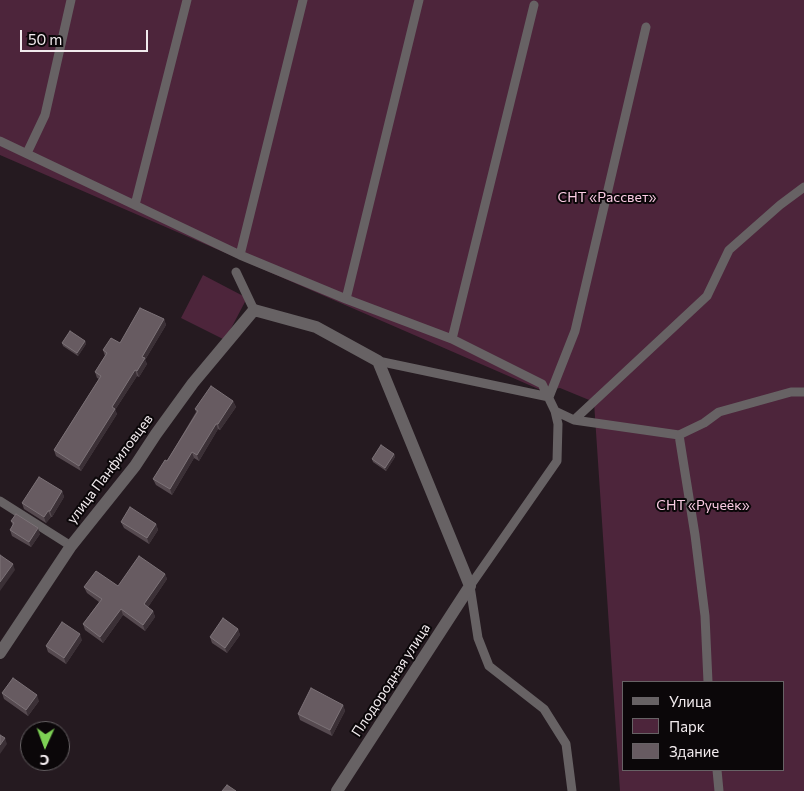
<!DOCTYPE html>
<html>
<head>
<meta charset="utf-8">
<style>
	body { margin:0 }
	#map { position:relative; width:804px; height:791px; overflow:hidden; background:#251a20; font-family:Commissioner,sans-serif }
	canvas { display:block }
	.legend { position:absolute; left:622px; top:681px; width:162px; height:90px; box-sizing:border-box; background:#0b0709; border:1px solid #676265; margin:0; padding:6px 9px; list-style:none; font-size:15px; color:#f2ebee }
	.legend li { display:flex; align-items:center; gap:10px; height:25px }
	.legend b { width:25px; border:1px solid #676265 }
	.north { position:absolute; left:20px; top:721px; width:50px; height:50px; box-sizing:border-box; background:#0b0709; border:1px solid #676265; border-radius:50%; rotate:182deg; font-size:14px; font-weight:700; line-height:20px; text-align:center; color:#f2ebee }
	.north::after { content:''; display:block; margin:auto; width:18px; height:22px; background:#7dd154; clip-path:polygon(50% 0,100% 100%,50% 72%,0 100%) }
	.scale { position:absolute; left:20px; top:30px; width:128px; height:22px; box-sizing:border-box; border:2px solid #f2ebee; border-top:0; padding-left:6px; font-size:15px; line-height:18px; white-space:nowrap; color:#f2ebee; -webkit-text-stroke:4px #0b0709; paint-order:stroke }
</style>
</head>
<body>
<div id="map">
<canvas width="804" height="791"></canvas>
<ul class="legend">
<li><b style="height:6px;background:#676264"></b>Улица</li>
<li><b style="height:14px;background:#4d253b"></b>Парк</li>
<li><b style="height:14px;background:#675b61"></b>Здание</li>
</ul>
<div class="north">С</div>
<div class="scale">50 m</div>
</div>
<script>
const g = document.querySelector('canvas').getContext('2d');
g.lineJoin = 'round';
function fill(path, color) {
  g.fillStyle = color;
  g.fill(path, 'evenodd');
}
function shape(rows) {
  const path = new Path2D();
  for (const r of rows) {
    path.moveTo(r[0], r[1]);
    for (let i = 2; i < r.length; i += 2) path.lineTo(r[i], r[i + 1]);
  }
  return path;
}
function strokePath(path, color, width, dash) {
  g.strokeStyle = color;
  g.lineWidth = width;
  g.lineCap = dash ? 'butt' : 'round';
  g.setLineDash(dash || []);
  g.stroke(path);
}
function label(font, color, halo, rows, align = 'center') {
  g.font = font + ' Commissioner,sans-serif';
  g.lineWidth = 4;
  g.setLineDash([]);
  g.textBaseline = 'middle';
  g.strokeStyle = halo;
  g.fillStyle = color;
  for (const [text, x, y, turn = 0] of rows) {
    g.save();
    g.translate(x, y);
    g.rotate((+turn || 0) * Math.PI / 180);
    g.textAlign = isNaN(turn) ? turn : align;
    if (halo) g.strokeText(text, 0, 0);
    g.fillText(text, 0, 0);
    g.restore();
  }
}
fill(shape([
	[0,0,804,0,804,791,620,791,594,402,560,388,543,391,0,155],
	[623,682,783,682,783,770,623,770],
	[203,275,247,298,225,340,181,318]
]), '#4d253b');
strokePath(shape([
	[0,141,240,255,346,299,452,339,542,384,555,411,558,424,557,461,470,586,478,638,489,666,544,709,566,744,572,791],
	[27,153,45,115,71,0],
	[135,205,187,0],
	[240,255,303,0],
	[236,272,254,310],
	[346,299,419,0],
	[452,339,534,5],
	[378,361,549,397,575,331,646,27],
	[555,411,574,420,679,435],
	[574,420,707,296,729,250,780,205,804,187],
	[0,501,71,546],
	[708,682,705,616,695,535,679,435,704,423,719,412,791,392,804,392],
	[717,770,719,791]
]), '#676264', 9);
strokePath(shape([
	[0,653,71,546,135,466,156,434,193,383,254,310,316,327,378,361,470,586,337,791]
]), '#676264', 12);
fill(shape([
	[164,319,166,325,145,360,147,364,139,377,137,376,115,410,117,414,81,471,56,456,54,450,99,379,97,378,95,372,105,356,103,350,120,343],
	[85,341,86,344,78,356,63,346,62,343],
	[233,401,236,407,220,430,218,429,199,461,194,458,172,495,156,485,153,479,167,461,196,412,195,409],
	[394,454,395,457,386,471,373,462,372,459],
	[62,491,64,497,52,517,51,517,46,523,24,509,22,503],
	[11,521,40,534,31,547,12,536,10,530,13,526],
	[121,522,156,524,158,530,149,544,124,528],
	[165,574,167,579,148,607,153,611,155,617,145,631,123,615,103,643,85,630,83,624,99,602,87,593,84,587,118,586],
	[238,629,240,635,227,653,212,643,210,637],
	[82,640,66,664,48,652,46,646],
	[2,693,39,701,28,716,4,699],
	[343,705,345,711,332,736,300,720,298,714]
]), '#564a50');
fill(shape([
	[164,319,166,325,145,360,147,364,139,377,137,371,142,357],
	[85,341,86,344,78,356,77,353],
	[135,370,137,376,115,410,117,414,81,471,79,466,112,407],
	[233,401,236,407,220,430,218,424],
	[216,424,218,429,199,461,197,455],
	[192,452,194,458,172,495,170,489],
	[394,454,395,457,386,471,385,468],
	[62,491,64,497,52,517,50,511],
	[48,511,51,517,46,523,44,517],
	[156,524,158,530,149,544,147,538],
	[38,528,40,534,31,547,29,542],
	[13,564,15,570,0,591,0,582],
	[165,574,167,579,146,610,144,604],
	[121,609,123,615,103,643,100,637],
	[153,611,155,617,145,631,143,625],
	[238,629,240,635,227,653,225,648],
	[80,634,82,640,66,664,64,658],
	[37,695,39,701,28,716,26,710],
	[343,705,345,711,332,736,330,730],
	[5,738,7,744,0,754,0,745]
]), '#3b3036');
const building = shape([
	[140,308,164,319,142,357,145,358,137,371,135,370,112,407,115,409,79,466,54,450,101,376,95,372,107,353,103,350,111,338,120,343,140,308],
	[70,331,85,341,77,353,62,343,70,331],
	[211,386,233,401,218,424,216,424,197,455,192,452,170,489,153,479,165,460,167,461,198,411,195,409,211,386],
	[381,445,394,454,385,468,372,459,381,445],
	[39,477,62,491,50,511,48,511,44,517,22,503,39,477],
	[130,507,156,524,147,538,121,522,130,507],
	[16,514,38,528,29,542,10,530,14,523,11,521,16,514],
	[0,555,13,564,0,582,0,555],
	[139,556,165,574,144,604,153,611,143,625,121,609,100,637,83,624,102,599,84,587,96,571,118,586,139,556],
	[223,618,238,629,225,648,210,637,223,618],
	[62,622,80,634,64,658,46,646,62,622],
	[13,678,37,695,26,710,2,693,13,678],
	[311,688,343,705,330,730,298,714,311,688],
	[0,735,5,738,0,745,0,735],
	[227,785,236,791,222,791,227,785]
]);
fill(building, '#675b61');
strokePath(building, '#7c7277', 1);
label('14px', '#facbe3', '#0b0709', [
	["СНТ «Рассвет»",607,197],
	["СНТ «Ручеёк»",703,505]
]);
label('14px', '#f2ebee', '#0b0709', [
	["улица Панфиловцев",110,469,-53],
	["Плодородная улица",391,680,-57]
]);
</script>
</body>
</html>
